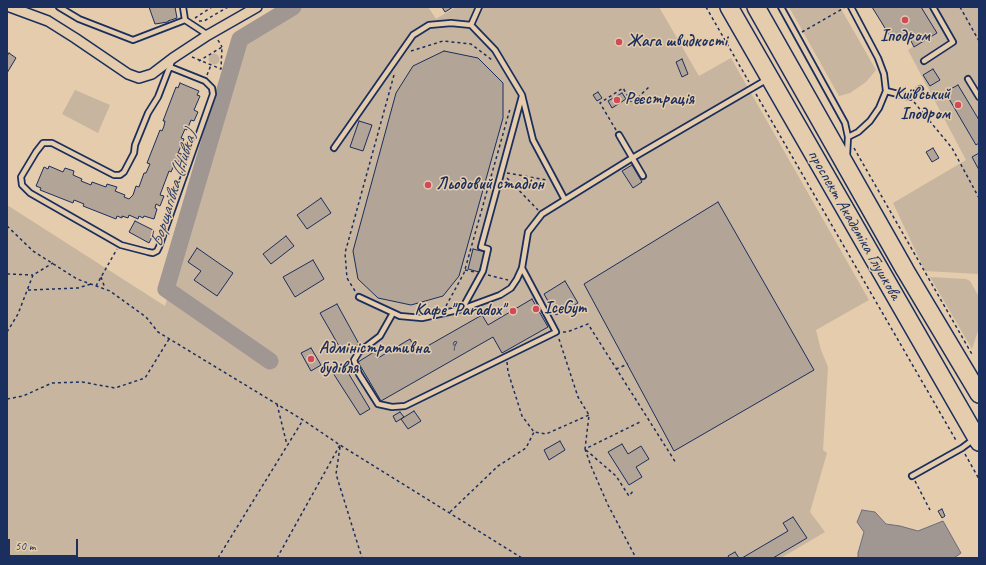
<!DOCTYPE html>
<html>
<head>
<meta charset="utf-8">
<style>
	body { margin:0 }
	#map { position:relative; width:986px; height:565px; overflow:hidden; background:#e4ccac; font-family:Caveat,sans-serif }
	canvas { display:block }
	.frame { position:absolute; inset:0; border:8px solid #1b2f5e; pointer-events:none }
	.scale { position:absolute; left:8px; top:539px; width:70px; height:18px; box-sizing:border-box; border:2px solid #1b2f5e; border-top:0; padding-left:5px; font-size:12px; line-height:14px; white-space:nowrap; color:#1b2f5e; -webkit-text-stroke:3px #e4ccac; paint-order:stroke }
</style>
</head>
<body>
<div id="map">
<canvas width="986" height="565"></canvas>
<div class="frame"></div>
<div class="scale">50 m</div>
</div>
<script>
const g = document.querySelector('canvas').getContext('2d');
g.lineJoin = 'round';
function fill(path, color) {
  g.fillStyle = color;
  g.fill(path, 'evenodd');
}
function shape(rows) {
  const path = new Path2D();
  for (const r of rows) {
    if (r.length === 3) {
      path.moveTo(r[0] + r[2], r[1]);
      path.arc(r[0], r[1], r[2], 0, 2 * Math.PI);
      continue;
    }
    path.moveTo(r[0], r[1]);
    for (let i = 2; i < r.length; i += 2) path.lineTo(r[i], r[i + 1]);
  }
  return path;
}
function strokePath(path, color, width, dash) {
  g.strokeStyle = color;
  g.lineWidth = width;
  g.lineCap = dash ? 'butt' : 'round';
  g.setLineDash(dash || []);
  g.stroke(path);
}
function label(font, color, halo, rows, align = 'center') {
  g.font = font + ' Caveat,sans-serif';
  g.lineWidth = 3;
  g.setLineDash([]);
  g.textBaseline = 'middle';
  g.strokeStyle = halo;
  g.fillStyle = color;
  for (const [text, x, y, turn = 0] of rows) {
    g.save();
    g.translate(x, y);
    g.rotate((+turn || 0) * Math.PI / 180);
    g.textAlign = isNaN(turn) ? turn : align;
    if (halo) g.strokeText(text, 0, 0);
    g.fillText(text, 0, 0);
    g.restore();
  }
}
fill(shape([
	[299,7,428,7,436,19,456,7,659,7,699,76,731,58,869,300,816,330,821,350,828,367,823,450,827,453,810,512,825,532,781,558,7,558,7,205,165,306,242,40],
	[789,7,840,7,876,70,866,82,850,93,839,96],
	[872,7,979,7,979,274,925,271,893,203,966,160,908,50,914,46,907,33,893,41],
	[214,59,5.5],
	[75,90,110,105,98,133,62,114],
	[930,277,966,279,970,281,979,297,979,328,972,349]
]), '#c7b5a0');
const water = shape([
	[862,510,875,512,886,524,900,526,918,531,943,521,961,553,954,558,858,558,858,553,864,532,857,522,862,510]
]);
fill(water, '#a09692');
strokePath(water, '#6b6d7d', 1);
strokePath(shape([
	[270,361,166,289,240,39,293,7]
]), '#a09692', 17);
const building = shape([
	[149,7,175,7,177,18,168,21,168,22,155,24,149,7],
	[442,7,453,7,445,12,442,7],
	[872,7,921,7,937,33,914,47,907,33,893,41,872,7],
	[444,51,478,58,503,83,503,118,459,276,443,296,411,305,378,298,358,279,353,251,396,93,413,66,444,51],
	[9,53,16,58,7,73,7,56,9,53],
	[682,59,688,74,682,77,676,62,682,59],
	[933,69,940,80,930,86,923,75,933,69],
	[180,83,199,91,197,95,200,96,194,110,198,112,194,121,191,120,187,130,185,129,181,138,184,139,178,153,182,154,178,164,175,163,171,172,169,171,160,195,164,196,160,206,156,204,155,208,157,209,154,219,144,216,143,218,139,216,138,219,129,215,128,218,122,216,122,218,117,216,116,219,83,206,84,204,74,200,73,203,40,190,41,188,36,186,44,167,48,169,49,166,63,172,65,168,74,171,73,175,82,179,81,181,91,185,92,182,106,187,107,184,117,187,115,191,125,195,124,197,129,199,133,195,136,186,139,187,144,173,146,173,150,164,147,163,160,130,162,131,164,126,165,121,163,121,176,87,178,88,180,83],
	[958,85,979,120,979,143,976,145,945,92,958,85],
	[598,92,602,98,597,101,593,95,598,92],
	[622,93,626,99,612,108,608,101,622,93],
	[359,121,372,125,363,151,350,147,359,121],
	[933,148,939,158,932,162,926,152,933,148],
	[979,153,979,170,972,157,979,153],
	[632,165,642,182,633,188,622,171,632,165],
	[321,198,331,213,307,229,297,215,321,198],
	[718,202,814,370,674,451,584,284,718,202],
	[135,221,155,231,149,243,129,232,135,221],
	[286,236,294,246,271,264,263,254,286,236],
	[197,248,233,273,217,296,194,280,201,271,188,262,197,248],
	[473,249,485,252,479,272,468,269,473,249],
	[313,260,324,279,295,297,283,277,313,260],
	[565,281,578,303,556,315,544,294,565,281],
	[532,299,548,327,502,353,493,337,381,401,358,362,374,352,378,358,410,339,417,352,482,315,488,325,532,299],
	[337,304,359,344,343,353,320,313,337,304],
	[311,348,321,365,311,371,301,353,311,348],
	[344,366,370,409,360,415,333,373,344,366],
	[414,411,421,421,408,429,401,419,414,411],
	[400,412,404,417,396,422,393,416,400,412],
	[560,441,565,450,549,460,544,450,560,441],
	[622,444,628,454,641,446,649,459,636,467,642,477,629,485,608,452,622,444],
	[942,509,945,516,942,518,938,511,942,509],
	[793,517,807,538,773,558,742,558,788,531,783,523,793,517],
	[735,552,739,558,729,558,728,556,735,552]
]);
fill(building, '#b2a598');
strokePath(building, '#1b2f5e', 1);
const lane = shape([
	[59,7,79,19,133,40,185,20,183,7],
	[781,7,845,123,848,137,847,155],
	[185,20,208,35],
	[471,25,479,7],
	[924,61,953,42,933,7],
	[170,67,205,81,212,88,213,94,159,247,157,251,153,253,148,252,121,245,30,193,22,185,21,177,36,152,43,143,52,143,114,175,120,175,124,172,134,153,135,145,148,113,158,97,168,71,170,67,172,60],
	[968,79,979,97],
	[886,91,910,97,920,89],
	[619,135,643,176],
	[848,137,858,132,870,121,879,108,886,91,884,74,878,58,851,7],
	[334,148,413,35,429,25,451,23,471,25,495,50,522,95,533,140,565,200],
	[359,297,400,316,422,318,462,309,500,295,511,288,517,279,522,268,528,232,542,214,629,160,766,80],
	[462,309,483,271,488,249,481,247,522,96],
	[393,313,380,336,359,352,354,360,359,374,378,404,392,407,405,406,556,332,522,268],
	[912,476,962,448,974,439]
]);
const street = shape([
	[10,7,48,21,75,38,128,74,139,78,152,74,173,58,208,35,257,7]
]);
const highway = shape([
	[729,7,979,442],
	[756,7,905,270,979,394]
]);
strokePath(lane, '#1b2f5e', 8);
strokePath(street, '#1b2f5e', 12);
strokePath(highway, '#1b2f5e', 20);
strokePath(shape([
	[706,7,749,82],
	[960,7,979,41],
	[195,18,212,7],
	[199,21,204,21,228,7],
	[802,32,844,8],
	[218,40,222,47],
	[411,51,443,41,471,44,492,60],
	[192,57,221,69,222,47,199,61],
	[207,75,211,65],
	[756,94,957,442],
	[914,102,952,148,979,198],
	[616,130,600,103,623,88,632,103,650,86],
	[854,148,973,356],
	[507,173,547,180],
	[507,178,538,210],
	[7,226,33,251,77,279,110,291,146,317,158,332,303,420,340,445,522,558],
	[465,270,475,272],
	[7,274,33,275],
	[488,275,508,280],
	[101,277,105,288],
	[96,286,117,249],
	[28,290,78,288,91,284],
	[355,291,347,278,345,253,394,75],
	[446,306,464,273,510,109],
	[7,332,18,314,33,275,53,263],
	[563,332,567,332,588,324,676,463],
	[559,339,578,397,589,415,585,449,640,422],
	[507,362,508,372,522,416,534,432,546,434,589,415],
	[616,369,628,364],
	[7,399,23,396,52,383,82,382,115,388,145,378,169,339],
	[277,404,287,445],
	[340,447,336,474,362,558],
	[585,449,591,466,608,505,636,558],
	[586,450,616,476,629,496,634,490],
	[965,454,979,479],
	[915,481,930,510],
	[450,512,498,466,526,448,534,432],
	[218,558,303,420],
	[277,558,340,445]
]), '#1b2f5e', 1.5, [3, 3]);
strokePath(lane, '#e4ccac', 4.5);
strokePath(street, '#e4ccac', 9);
strokePath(highway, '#e4ccac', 17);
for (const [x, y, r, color] of [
	[905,20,4,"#d1495b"],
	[619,42,4,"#d1495b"],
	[617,100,4,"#d1495b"],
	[958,105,4,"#d1495b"],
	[428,185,4,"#d1495b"],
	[536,309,4,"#d1495b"],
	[513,311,4,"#d1495b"],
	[311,359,4,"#d1495b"]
]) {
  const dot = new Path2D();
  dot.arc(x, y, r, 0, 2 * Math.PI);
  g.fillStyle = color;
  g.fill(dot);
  strokePath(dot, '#e4ccac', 1.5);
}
label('15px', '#414c6c', null, [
	["9",453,346]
]);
label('bold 17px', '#1b2f5e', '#e4ccac', [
	["Іподром",905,37,"center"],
	["Жага швидкості",627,42],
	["Київський",950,95,"right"],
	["Іподром",950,115,"right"],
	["Реєстрація",625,100],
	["Льодовий стадіон",436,185],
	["IceGym",544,309],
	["Кафе \"Paradox\"",505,311,"right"],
	["Адміністративна",319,349],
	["будівля",319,369]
], 'left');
label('17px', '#1b2f5e', '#e4ccac', [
	["проспект Академіка Глушкова",854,225,60]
]);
label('italic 18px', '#2f3e66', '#e4ccac', [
	["Борщагівка (Нивка)",174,189,-73]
]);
</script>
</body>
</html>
